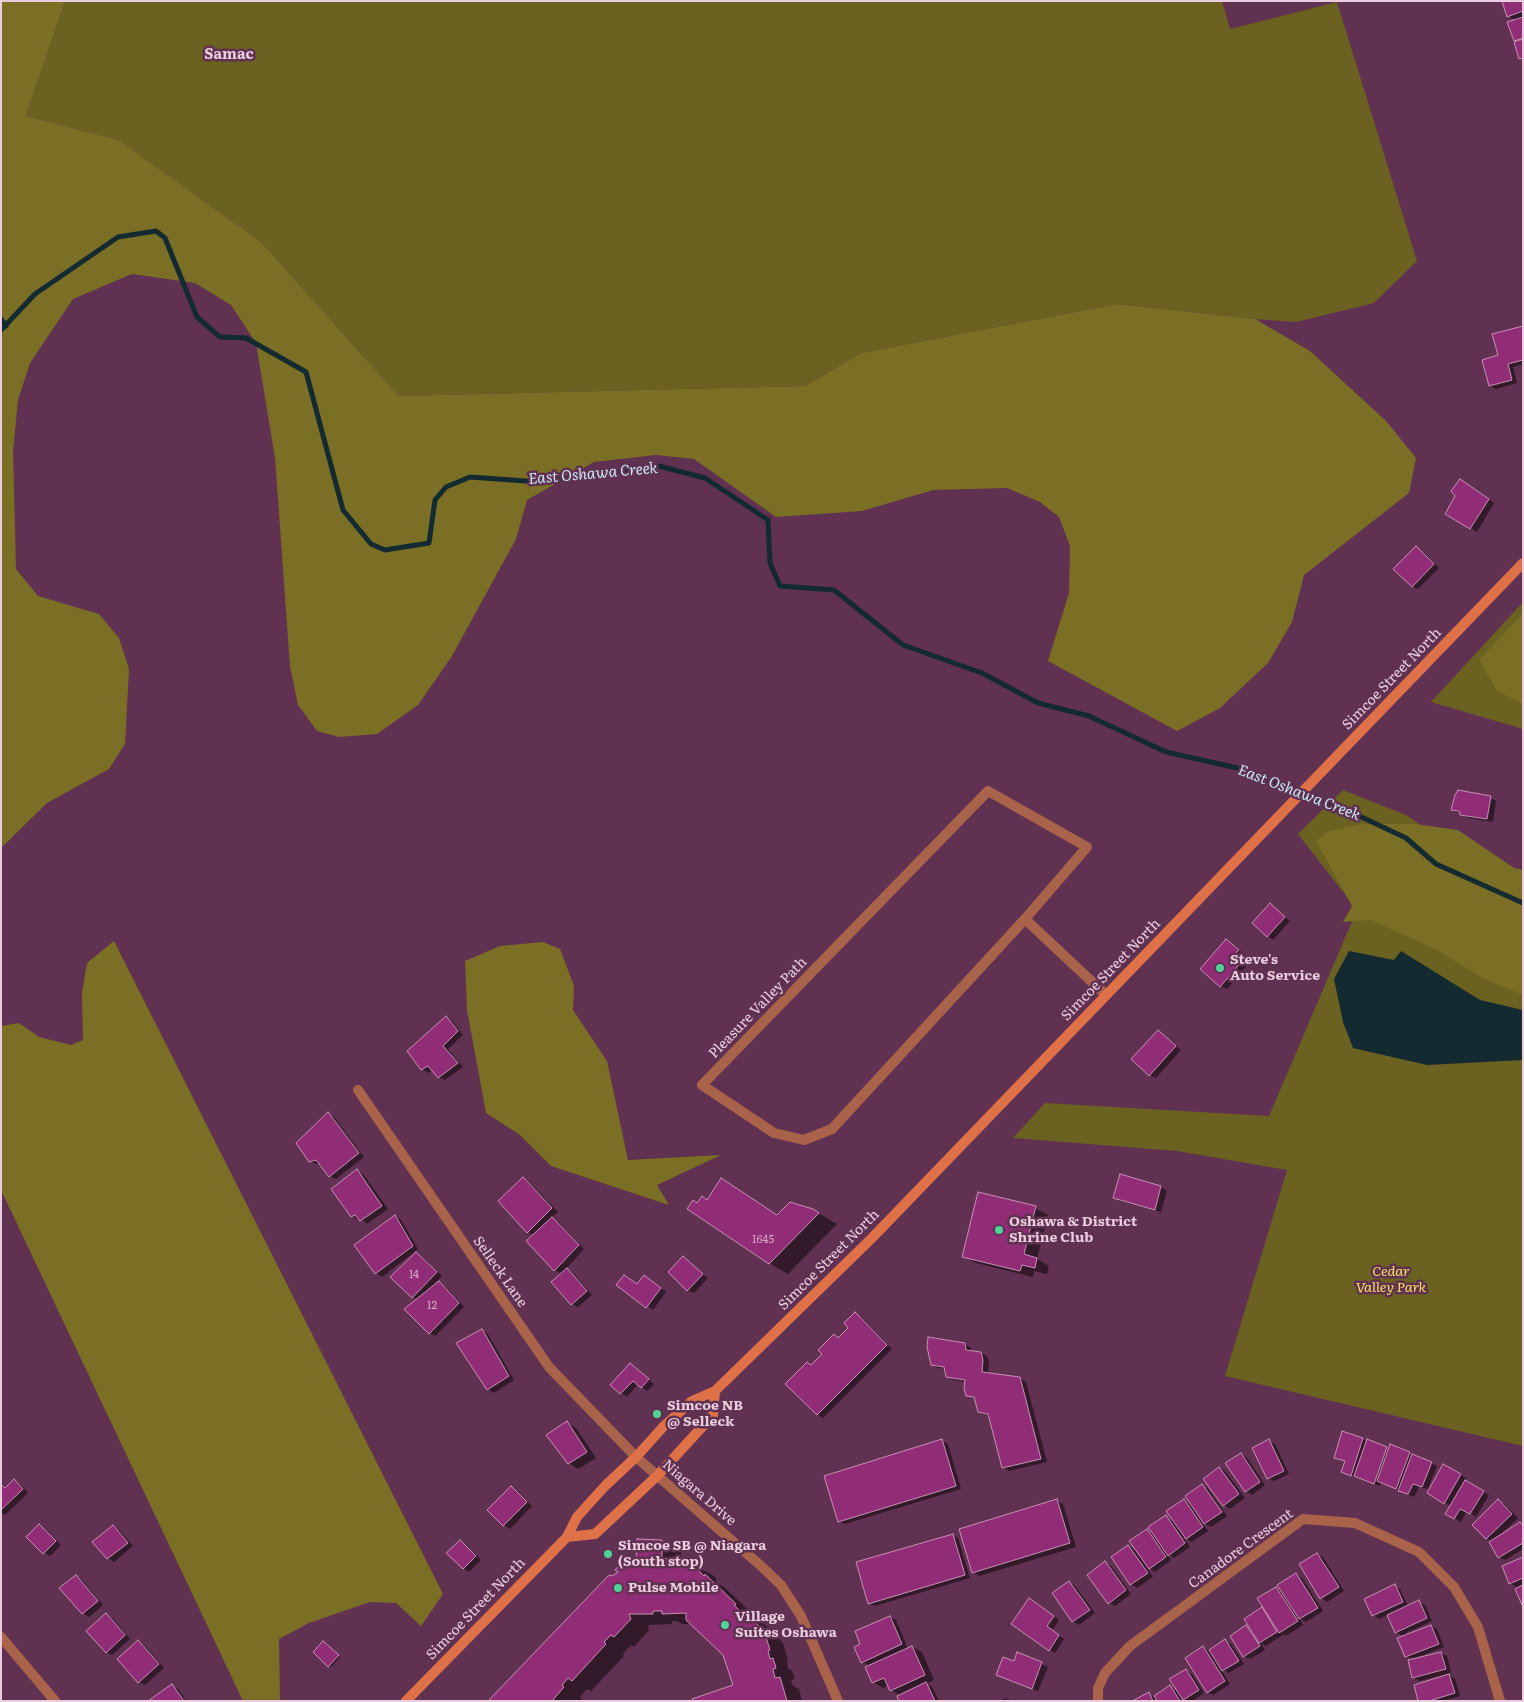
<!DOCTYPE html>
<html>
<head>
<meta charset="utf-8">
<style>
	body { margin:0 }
	#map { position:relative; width:1524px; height:1702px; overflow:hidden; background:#603151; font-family:Literata,serif }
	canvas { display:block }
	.frame { position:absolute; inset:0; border:2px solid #eacddf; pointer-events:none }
</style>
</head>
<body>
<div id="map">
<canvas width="1524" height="1702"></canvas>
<div class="frame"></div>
</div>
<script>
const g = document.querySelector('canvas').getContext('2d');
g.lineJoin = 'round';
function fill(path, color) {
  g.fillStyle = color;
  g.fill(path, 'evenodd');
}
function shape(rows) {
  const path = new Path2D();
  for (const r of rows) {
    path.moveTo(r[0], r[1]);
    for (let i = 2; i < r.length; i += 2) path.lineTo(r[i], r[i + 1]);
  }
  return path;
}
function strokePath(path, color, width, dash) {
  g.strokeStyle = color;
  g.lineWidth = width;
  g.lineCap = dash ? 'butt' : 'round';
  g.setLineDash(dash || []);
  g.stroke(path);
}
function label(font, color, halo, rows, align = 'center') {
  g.font = font + ' Literata,serif';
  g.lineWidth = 5;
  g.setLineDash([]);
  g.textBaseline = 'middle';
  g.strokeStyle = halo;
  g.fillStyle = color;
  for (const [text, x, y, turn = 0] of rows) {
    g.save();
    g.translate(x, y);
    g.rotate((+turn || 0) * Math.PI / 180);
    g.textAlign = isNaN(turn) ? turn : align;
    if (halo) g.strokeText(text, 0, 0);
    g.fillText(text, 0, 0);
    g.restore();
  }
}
fill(shape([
	[65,1,1222,1,1230,29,1337,2,1417,261,1374,303,1296,322,1255,319,1117,304,861,353,805,386,399,396,261,242,119,140,26,116],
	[1523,602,1523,729,1431,702],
	[1343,790,1406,815,1482,866,1523,886,1523,1446,1225,1376,1287,1170,1177,1151,1013,1138,1045,1103,1269,1116,1357,910,1298,834]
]), '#6b6121');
fill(shape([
	[1,1,65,1,26,116,119,140,261,242,399,396,805,386,861,353,1117,304,1255,319,1310,351,1386,421,1416,458,1409,493,1304,575,1292,622,1268,663,1220,708,1177,731,1048,661,1069,593,1070,546,1059,517,1040,502,1007,488,933,490,862,511,776,517,694,459,656,455,594,462,527,500,516,539,452,656,418,705,377,734,339,737,317,731,298,705,290,666,275,458,256,343,231,305,195,283,132,274,73,299,30,363,18,400,13,451,16,569,38,596,99,614,119,638,129,669,125,744,109,769,47,803,1,848],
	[1523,613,1523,704,1497,691,1479,660],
	[1363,824,1415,824,1458,830,1514,868,1523,870,1523,995,1482,978,1437,950,1371,920,1343,922,1352,906,1316,841,1329,831],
	[114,941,443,1594,421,1626,396,1603,370,1602,309,1623,279,1639,280,1701,243,1701,1,1190,1,1026,19,1023,39,1037,71,1045,83,1040,82,993,87,963],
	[543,942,560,949,574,986,573,1010,607,1061,628,1160,721,1155,657,1185,669,1205,551,1166,520,1135,486,1113,467,1010,465,961,500,946]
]), '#7a6f24');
fill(shape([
	[1349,951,1394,960,1401,951,1480,1000,1523,1010,1523,1060,1427,1065,1353,1048,1343,1022,1334,979]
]), '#132a31');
fill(shape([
	[1523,1,1523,59,1520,58,1509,23,1516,20,1508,16],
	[1523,327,1523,364,1513,367,1517,383,1496,389,1490,386,1500,356],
	[1466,484,1494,503,1477,532,1447,514],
	[1416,547,1422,551,1439,568,1418,589,1412,586],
	[1490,798,1496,801,1493,822,1468,818,1452,809],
	[1270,905,1290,921,1273,940,1268,936],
	[1226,940,1244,954,1241,957,1249,963,1227,989,1221,986],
	[447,1018,452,1021,463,1035,448,1049,463,1067,445,1080,439,1077,433,1070,428,1073,422,1069],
	[1159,1031,1181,1050,1156,1078,1150,1075],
	[328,1114,334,1117,364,1157,336,1179,330,1176,320,1163,316,1164,310,1161],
	[357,1170,363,1174,388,1209,367,1224,360,1218,358,1220,352,1216],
	[1120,1176,1161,1187,1167,1191,1161,1212,1120,1201,1114,1198],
	[523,1179,529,1182,558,1212,551,1218,558,1222,584,1249,566,1269,573,1273,592,1295,578,1307,572,1304,562,1274,555,1270,528,1241,534,1236,528,1232],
	[740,1191,778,1216,813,1210,837,1224,788,1274,769,1263,698,1205],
	[1035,1208,1048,1215,1037,1259,1049,1266,1047,1274,1034,1271,1033,1277,976,1263,964,1256],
	[395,1216,401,1220,418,1249,382,1277,376,1273,356,1245],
	[416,1253,422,1257,442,1276,433,1285,434,1287,439,1283,445,1286,464,1307,435,1336,430,1333,418,1300,413,1297],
	[683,1258,708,1278,694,1293,688,1290],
	[650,1280,666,1292,653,1310,618,1285,637,1285],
	[855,1314,861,1317,892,1349,823,1418,817,1414,812,1366,824,1354,834,1335,839,1338,849,1328],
	[482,1331,488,1334,514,1380,494,1393,488,1389],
	[965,1344,971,1348,972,1352,981,1353,987,1356,989,1364,988,1374,1020,1378,1026,1382,1047,1462,1009,1471,1003,1467,990,1416,979,1412,976,1399,967,1395,966,1382,954,1380,947,1377,946,1369,938,1368,932,1365],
	[631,1364,654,1384,647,1391,638,1384,627,1397,612,1385],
	[567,1423,576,1428,596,1458,578,1469,569,1463],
	[1362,1439,1390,1450,1391,1446,1437,1466,1428,1489,1419,1487,1414,1497,1381,1482,1380,1486,1343,1472,1346,1462,1336,1457],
	[942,1441,948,1444,961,1489,845,1524,839,1521],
	[1269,1441,1275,1444,1289,1474,1274,1481,1268,1478],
	[1241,1454,1247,1458,1265,1485,1252,1495,1246,1491],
	[1444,1465,1466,1478,1465,1481,1489,1495,1476,1517,1467,1511,1461,1522,1447,1514,1451,1506,1428,1493],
	[1219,1468,1225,1471,1245,1498,1230,1509,1224,1505,1205,1479],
	[14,1481,20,1484,28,1493,5,1515,1,1513,1,1483,7,1488],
	[1202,1485,1208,1489,1227,1516,1211,1527,1202,1522,1208,1531,1192,1542,1183,1537,1190,1547,1174,1558,1167,1554,1171,1560,1155,1572,1146,1566,1153,1577,1137,1588,1131,1584,1113,1557,1129,1546,1138,1552,1147,1530,1155,1535,1166,1517,1175,1522,1184,1500,1193,1506],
	[511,1488,517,1491,532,1506,510,1529,504,1525,489,1510],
	[1057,1501,1063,1504,1076,1547,979,1576,973,1572],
	[1498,1501,1504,1504,1518,1518,1499,1536,1520,1524,1523,1525,1523,1549,1505,1560,1499,1557,1492,1542,1487,1538,1474,1525],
	[39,1525,45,1529,61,1545,50,1556,44,1553],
	[113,1526,119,1530,133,1546,114,1562,108,1558],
	[952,1535,958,1538,970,1578,875,1606,869,1603],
	[460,1541,466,1545,481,1560,469,1572,463,1568],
	[662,1541,681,1552,680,1564,694,1565,714,1576,717,1579,715,1581,724,1587,754,1615,752,1617,762,1622,783,1643,788,1661,787,1662,788,1668,792,1671,795,1679,791,1680,793,1686,799,1689,802,1701,694,1701,735,1686,724,1654,692,1624,682,1624,677,1621,672,1621,672,1624,648,1625,649,1630,634,1647,631,1645,623,1654,624,1656,591,1691,587,1689,580,1697,582,1699,581,1701,489,1701,613,1578,637,1565],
	[1317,1554,1323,1557,1344,1591,1327,1602,1321,1598,1300,1565],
	[1523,1558,1523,1584,1516,1587,1510,1583],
	[1105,1563,1111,1566,1131,1594,1115,1606,1109,1603],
	[1296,1574,1302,1578,1323,1611,1306,1622,1299,1618,1303,1625,1286,1636,1284,1634,1266,1646,1260,1642,1265,1650,1250,1659,1244,1656,1246,1627,1252,1630,1246,1619,1264,1607,1276,1588,1283,1592],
	[76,1576,82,1580,103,1605,89,1617,83,1613,61,1589],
	[1069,1582,1075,1586,1095,1613,1079,1625,1073,1621],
	[1394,1586,1400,1589,1408,1606,1419,1602,1425,1605,1432,1621,1406,1633,1407,1635,1431,1626,1437,1629,1444,1647,1418,1657,1418,1659,1441,1653,1447,1656,1451,1673,1419,1681,1413,1677,1413,1660,1406,1656,1404,1637,1396,1632,1388,1615,1379,1619,1373,1615],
	[1035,1603,1059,1620,1052,1631,1064,1639,1055,1653,1049,1649],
	[106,1615,112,1618,130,1639,112,1655,106,1652],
	[890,1617,896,1620,908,1649,912,1647,922,1652,934,1680,926,1684,932,1687,939,1701,901,1701,901,1696,891,1690,888,1685,883,1688,873,1682,870,1666,862,1662,862,1645],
	[1225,1641,1231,1644,1244,1664,1229,1673,1220,1668,1230,1684,1213,1695,1207,1692,1203,1647,1209,1651],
	[138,1642,144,1645,164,1668,145,1685,139,1682],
	[326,1644,340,1657,331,1667,329,1666],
	[1017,1654,1048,1667,1038,1691,997,1675,1015,1663],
	[1186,1670,1192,1674,1204,1693,1193,1701,1186,1701,1181,1698,1183,1701,1135,1701,1149,1694,1154,1697,1170,1687,1178,1692],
	[1449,1675,1455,1679,1460,1696,1444,1701,1420,1701],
	[172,1686,178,1689,186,1701,151,1701],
	[1004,1698,1012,1701,1003,1701]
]), '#0007');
strokePath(shape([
	[1,319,6,326],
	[1,330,35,294,118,237,156,231,165,238,197,317,220,337,246,338,306,372,343,510,371,544,385,550,429,543,435,500,446,487,470,477,539,482,659,466,705,478,768,520,770,563,780,586,834,590,903,645,982,673,1038,703,1089,716,1166,752,1242,769,1355,814,1406,838,1436,864,1523,903]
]), '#132a31', 5);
const building = shape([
	[1502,1,1523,1,1523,11,1507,17,1502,1],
	[1523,17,1523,38,1514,41,1507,22,1523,17],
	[1523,39,1523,58,1519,59,1514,42,1523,39],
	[1523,326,1523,360,1508,364,1512,380,1489,386,1482,360,1498,355,1492,334,1523,326],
	[1460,479,1489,499,1470,529,1445,514,1455,496,1451,491,1460,479],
	[1416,546,1434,564,1412,587,1393,569,1416,546],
	[1458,790,1491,796,1487,819,1460,815,1459,811,1451,810,1455,795,1458,790],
	[1270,903,1285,917,1267,937,1252,923,1270,903],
	[1226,939,1239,950,1236,953,1244,959,1220,987,1200,969,1226,939],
	[446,1016,458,1031,443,1046,458,1063,438,1078,428,1066,421,1070,407,1051,446,1016],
	[1158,1030,1176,1046,1149,1076,1131,1059,1158,1030],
	[328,1112,359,1153,329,1177,316,1160,309,1162,296,1143,328,1112],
	[357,1169,382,1206,360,1221,355,1215,351,1217,331,1189,357,1169],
	[1120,1174,1161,1186,1155,1210,1113,1198,1120,1174],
	[523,1177,552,1208,527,1233,498,1201,523,1177],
	[721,1178,777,1215,790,1202,813,1209,819,1213,769,1264,687,1209,693,1200,697,1203,702,1196,707,1200,721,1178],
	[978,1192,1036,1206,1024,1254,1037,1258,1035,1268,1022,1265,1020,1271,962,1257,978,1192],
	[395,1215,413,1246,375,1274,354,1245,395,1215],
	[552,1217,579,1245,554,1271,526,1241,552,1217],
	[416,1252,437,1272,412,1298,390,1277,416,1252],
	[683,1256,703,1274,687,1291,668,1272,683,1256],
	[567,1268,587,1291,571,1305,551,1282,567,1268],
	[624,1275,637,1284,644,1275,661,1288,646,1308,616,1285,624,1275],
	[439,1281,459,1303,429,1334,404,1309,439,1281],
	[855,1312,887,1345,817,1415,785,1384,807,1362,811,1365,822,1354,818,1350,834,1334,838,1338,848,1328,844,1323,855,1312],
	[482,1329,509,1376,487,1390,456,1343,482,1329],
	[928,1337,965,1343,966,1350,981,1352,983,1360,982,1372,1020,1377,1041,1459,1002,1468,988,1414,978,1412,974,1397,966,1396,964,1388,965,1380,946,1377,944,1367,931,1365,927,1347,928,1337],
	[630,1363,649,1379,641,1388,633,1381,620,1394,610,1385,630,1363],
	[567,1421,587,1452,568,1464,546,1435,567,1421],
	[1342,1431,1363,1438,1351,1476,1341,1472,1345,1461,1334,1458,1342,1431],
	[942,1439,956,1486,838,1522,824,1476,942,1439],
	[1269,1439,1284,1471,1267,1479,1252,1448,1269,1439],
	[1367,1439,1387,1447,1374,1484,1354,1476,1367,1439],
	[1390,1444,1410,1452,1396,1489,1377,1481,1390,1444],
	[1241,1453,1260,1482,1245,1492,1225,1463,1241,1453],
	[1412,1454,1432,1462,1422,1487,1413,1484,1408,1494,1398,1491,1412,1454],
	[1443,1464,1461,1474,1444,1504,1427,1493,1443,1464],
	[1219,1467,1239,1494,1223,1506,1203,1479,1219,1467],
	[14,1479,23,1489,1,1510,1,1484,5,1488,14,1479],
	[1465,1480,1484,1491,1470,1514,1460,1509,1454,1519,1445,1514,1465,1480],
	[1202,1484,1222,1512,1204,1524,1185,1496,1202,1484],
	[511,1486,527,1502,503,1526,487,1510,511,1486],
	[1057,1499,1070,1543,972,1573,959,1529,1057,1499],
	[1184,1499,1203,1527,1186,1539,1166,1511,1184,1499],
	[1498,1499,1512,1514,1486,1539,1472,1525,1498,1499],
	[1166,1515,1185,1543,1168,1556,1148,1527,1166,1515],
	[1520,1522,1523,1526,1523,1543,1498,1558,1489,1542,1520,1522],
	[39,1524,56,1541,43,1554,26,1537,39,1524],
	[113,1525,128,1543,107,1559,92,1542,113,1525],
	[1147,1529,1166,1557,1149,1569,1129,1541,1147,1529],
	[953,1534,965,1575,868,1604,856,1562,953,1534],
	[637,1539,662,1540,662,1558,672,1559,671,1563,695,1564,699,1568,697,1569,704,1576,705,1574,736,1604,734,1605,741,1612,743,1610,764,1631,770,1650,768,1651,770,1659,773,1658,776,1668,773,1669,775,1678,780,1677,787,1701,693,1701,692,1699,733,1685,723,1655,686,1620,686,1613,662,1614,662,1611,653,1611,653,1614,629,1614,631,1619,614,1637,611,1635,604,1642,606,1644,572,1681,568,1678,562,1685,564,1687,552,1701,488,1701,608,1576,610,1575,612,1576,618,1572,615,1570,621,1563,636,1563,637,1539],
	[460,1540,476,1556,463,1569,446,1553,460,1540],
	[1128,1545,1148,1573,1130,1585,1111,1557,1128,1545],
	[1317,1553,1339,1587,1320,1599,1299,1564,1317,1553],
	[1523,1557,1523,1578,1509,1584,1502,1566,1523,1557],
	[1105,1561,1126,1590,1108,1604,1087,1575,1105,1561],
	[1296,1573,1318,1608,1299,1619,1277,1585,1296,1573],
	[76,1575,98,1601,82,1614,59,1588,76,1575],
	[1069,1581,1090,1610,1072,1622,1052,1593,1069,1581],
	[1395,1584,1403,1602,1372,1616,1364,1599,1395,1584],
	[1523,1585,1523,1607,1515,1589,1523,1585],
	[1276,1587,1298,1621,1279,1633,1257,1598,1276,1587],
	[1029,1598,1054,1616,1047,1626,1059,1635,1049,1651,1011,1624,1029,1598],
	[1419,1600,1427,1618,1395,1633,1387,1615,1419,1600],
	[1262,1607,1277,1632,1259,1643,1244,1619,1262,1607],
	[106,1613,125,1635,106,1653,86,1631,106,1613],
	[890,1616,902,1644,861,1663,854,1647,860,1644,855,1631,890,1616],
	[1246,1625,1260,1646,1243,1657,1230,1636,1246,1625],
	[1431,1625,1439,1644,1405,1657,1397,1638,1431,1625],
	[1225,1639,1239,1661,1222,1671,1209,1650,1225,1639],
	[138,1640,159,1664,138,1683,117,1659,138,1640],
	[323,1641,339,1655,328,1667,313,1652,323,1641],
	[912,1646,925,1675,890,1691,884,1678,872,1683,865,1667,912,1646],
	[1203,1646,1225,1681,1207,1693,1185,1658,1203,1646],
	[1017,1652,1042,1662,1032,1689,996,1675,1003,1657,1014,1661,1017,1652],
	[1441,1652,1446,1669,1412,1678,1408,1660,1441,1652],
	[1186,1669,1199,1690,1183,1700,1169,1679,1186,1669],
	[1449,1674,1455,1693,1429,1701,1418,1701,1414,1685,1449,1674],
	[926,1682,935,1701,899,1701,897,1696,926,1682],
	[172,1684,184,1701,148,1701,172,1684],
	[1170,1685,1180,1701,1157,1701,1154,1696,1170,1685],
	[1149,1692,1153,1701,1132,1701,1149,1692]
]);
fill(building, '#912d76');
strokePath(building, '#c891b4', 1);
strokePath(shape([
	[1025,919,832,1129,804,1140,774,1133,702,1085,988,791,1087,847,1025,919,1106,995],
	[358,1090,549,1367,636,1457,760,1565,781,1585,801,1616,838,1701],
	[1,1637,55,1701],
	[1098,1701,1098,1688,1105,1673,1130,1646,1303,1519,1355,1523,1419,1552,1454,1587,1478,1627,1500,1701]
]), '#a9634a', 10);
strokePath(shape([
	[567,1537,595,1534,658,1475,713,1415,715,1391],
	[406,1701,567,1537,577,1517,605,1486,636,1457,663,1427,692,1401,715,1391,872,1238,1523,563]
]), '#df7148', 10);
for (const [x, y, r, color] of [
	[1220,968,5,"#50d398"],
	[999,1230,5,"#50d398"],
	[657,1414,5,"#50d398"],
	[608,1554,5,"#50d398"],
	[618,1588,5,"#50d398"],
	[725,1625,5,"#50d398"]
]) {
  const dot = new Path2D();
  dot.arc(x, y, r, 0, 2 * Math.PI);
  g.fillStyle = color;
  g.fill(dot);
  strokePath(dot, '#603151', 2);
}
label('11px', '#d4a5c5', null, [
	["1645",763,1240],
	["14",414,1275],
	["12",432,1306]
]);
label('14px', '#eacddf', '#603151', [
	["Simcoe Street North",1392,679,-46],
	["Simcoe Street North",1111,970,-46],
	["Pleasure Valley Path",758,1008,-46],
	["Simcoe Street North",829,1260,-45],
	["Selleck Lane",500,1272,55],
	["Niagara Drive",699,1493,41],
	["Canadore Crescent",1241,1549,-36],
	["Simcoe Street North",476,1609,-46]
]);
label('bold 14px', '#eacddf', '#603151', [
	["Steve's",1230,960],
	["Auto Service",1230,976],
	["Oshawa & District",1009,1222],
	["Shrine Club",1009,1238],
	["Simcoe NB",667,1406],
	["@ Selleck",667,1422],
	["Simcoe SB @ Niagara",618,1546],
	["(South stop)",618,1562],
	["Pulse Mobile",628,1588],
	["Village",735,1617],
	["Suites Oshawa",735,1633]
], 'left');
label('italic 14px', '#f4e05d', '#603151', [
	["Cedar",1391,1272],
	["Valley Park",1391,1288]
]);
label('bold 15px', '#eacddf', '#603151', [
	["Samac",229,55]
]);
label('italic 15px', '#c7e8f3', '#603151', [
	["East Oshawa Creek",593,474,-5],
	["East Oshawa Creek",1299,793,21]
]);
</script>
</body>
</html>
